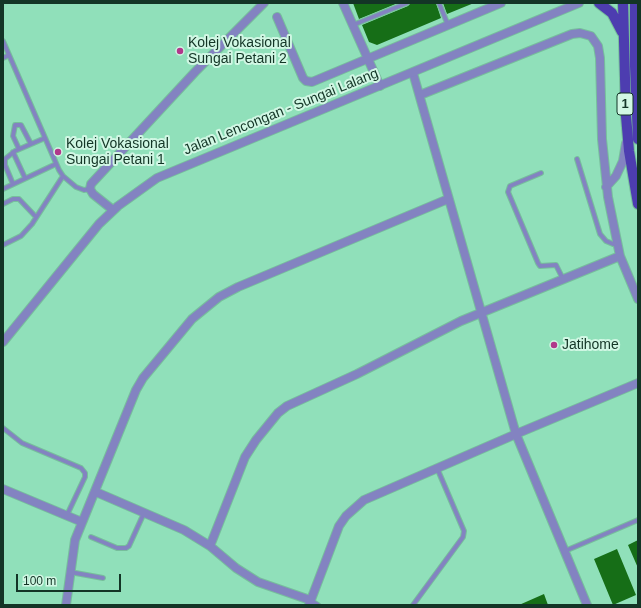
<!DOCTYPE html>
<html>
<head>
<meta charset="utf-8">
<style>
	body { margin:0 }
	#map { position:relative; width:641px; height:608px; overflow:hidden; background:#90e0ba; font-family:Arial,sans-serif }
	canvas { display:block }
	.frame { position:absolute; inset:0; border:4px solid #133526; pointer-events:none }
	.scale { position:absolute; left:16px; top:574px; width:105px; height:18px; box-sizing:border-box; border:2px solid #133526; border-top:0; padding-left:5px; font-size:12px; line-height:14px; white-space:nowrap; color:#133526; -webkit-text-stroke:3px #d1f7e4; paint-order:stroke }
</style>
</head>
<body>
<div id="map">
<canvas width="641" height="608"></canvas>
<div class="frame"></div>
<div class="scale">100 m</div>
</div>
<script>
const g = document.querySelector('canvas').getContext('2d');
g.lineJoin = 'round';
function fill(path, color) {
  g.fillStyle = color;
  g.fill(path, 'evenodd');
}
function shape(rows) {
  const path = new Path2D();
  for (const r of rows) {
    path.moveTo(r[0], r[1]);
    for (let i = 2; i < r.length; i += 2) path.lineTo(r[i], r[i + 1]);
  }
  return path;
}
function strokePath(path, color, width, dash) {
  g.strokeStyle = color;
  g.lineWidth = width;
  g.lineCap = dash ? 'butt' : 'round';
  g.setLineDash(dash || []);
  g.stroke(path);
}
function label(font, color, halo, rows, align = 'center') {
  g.font = font + ' Arial,sans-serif';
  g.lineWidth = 4;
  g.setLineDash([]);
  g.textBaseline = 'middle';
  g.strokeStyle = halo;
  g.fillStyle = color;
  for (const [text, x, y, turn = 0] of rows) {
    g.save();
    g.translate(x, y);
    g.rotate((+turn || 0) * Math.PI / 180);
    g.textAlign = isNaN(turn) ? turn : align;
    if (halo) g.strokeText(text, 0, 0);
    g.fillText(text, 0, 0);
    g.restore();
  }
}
fill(shape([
	[353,3,398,3,359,19],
	[410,3,436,3,441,18,377,45,369,42,362,25,408,6],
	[443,3,474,3,447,14],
	[638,540,638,568,628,545],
	[617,549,636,595,613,605,594,559],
	[544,594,548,605,519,605]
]), '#166e17');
const service = shape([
	[439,3,448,25],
	[353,25,407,3],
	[3,41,59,170,63,176,76,187,84,190,90,189],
	[3,58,9,55],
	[19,149,13,136,15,125,21,125,31,144],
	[13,152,25,178],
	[577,159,600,234,606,241,613,244,617,244],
	[541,173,510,186,508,192,538,263,540,266,556,265,563,279],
	[13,184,5,165,5,159,15,151,45,138],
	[3,189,56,164],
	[3,204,13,199,19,199,36,217],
	[3,245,21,236,32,224,63,176],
	[3,428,22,443,81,468,85,473,85,477,67,515],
	[91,537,117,548,126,548,129,546,144,513],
	[565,551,638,520],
	[70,572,103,578],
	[310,600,318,605],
	[413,605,463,537,464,531,437,468]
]);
const minor = shape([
	[343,3,380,86],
	[277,17,303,78,306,81,312,82,501,3],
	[413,73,516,434,587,605],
	[420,95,572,34,580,33,591,36,598,46,600,58,602,139,608,197,620,256,638,299],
	[606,187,616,176,623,161,626,143],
	[113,210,93,194,90,189,91,184,195,72,264,3],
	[3,489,82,522],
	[96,492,184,530,210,546,236,568,258,582,310,600],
	[210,546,245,457,256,440,278,413,287,406,357,374,461,321,620,256],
	[66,605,75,540,136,390,143,378,192,319,219,297,238,287,448,199],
	[309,605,339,526,346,516,364,500,516,434,638,383]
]);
const tertiary = shape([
	[3,342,99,224,118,206,157,178,579,3]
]);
const primary = shape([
	[599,3,612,13,622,32],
	[623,3,626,116,629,151,638,204],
	[635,3,635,66,638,139]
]);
strokePath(service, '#77be9c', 6);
strokePath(minor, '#77be9c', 10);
strokePath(tertiary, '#77be9c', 10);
strokePath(primary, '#77be9c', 12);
strokePath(service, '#8383c1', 4);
strokePath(minor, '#8383c1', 8);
strokePath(tertiary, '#8383c1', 8);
strokePath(primary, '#4d3db0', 10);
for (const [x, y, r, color] of [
	[180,51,4,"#b1388b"],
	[58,152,4,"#b1388b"],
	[554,345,4,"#b1388b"]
]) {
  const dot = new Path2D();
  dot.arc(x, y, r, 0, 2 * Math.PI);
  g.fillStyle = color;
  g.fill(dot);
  strokePath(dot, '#d1f7e4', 1.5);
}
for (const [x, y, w] of [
	[625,104,16]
]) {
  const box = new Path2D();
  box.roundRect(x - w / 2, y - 11, w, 22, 3);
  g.fillStyle = '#d1f7e4';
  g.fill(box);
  strokePath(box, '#133526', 1);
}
label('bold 13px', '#133526', null, [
	["1",625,104]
]);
label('14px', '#133526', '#d1f7e4', [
	["Kolej Vokasional",188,43],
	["Sungai Petani 2",188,59],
	["Kolej Vokasional",66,144],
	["Sungai Petani 1",66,160],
	["Jatihome",562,345]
], 'left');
label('14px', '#133526', '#d1f7e4', [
	["Jalan Lencongan - Sungai Lalang",281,112,-22]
]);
</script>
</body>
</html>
